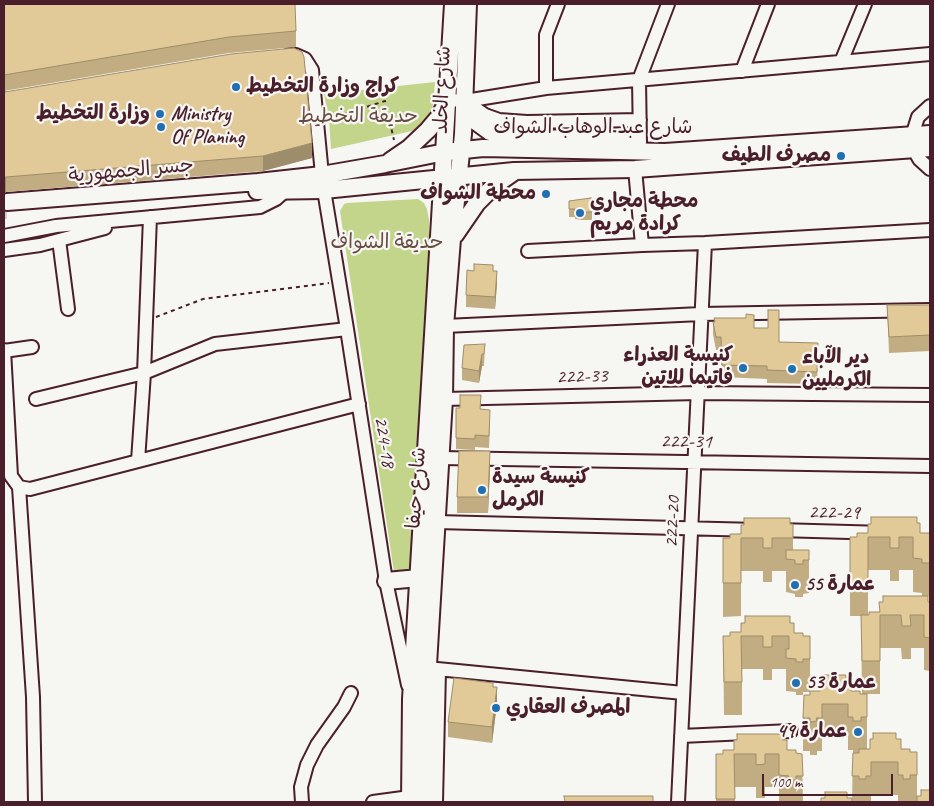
<!DOCTYPE html>
<html>
<head>
<meta charset="utf-8">
<style>
	body { margin:0 }
	#map { position:relative; width:934px; height:806px; overflow:hidden; background:#f6f6f2; font-family:Caveat,sans-serif }
	canvas { display:block }
	.frame { position:absolute; inset:0; border:5px solid #4a1f2b; pointer-events:none }
	.scale { position:absolute; left:762px; top:774px; width:131px; height:22px; box-sizing:border-box; border:2px solid #4a1f2b; border-top:0; padding-left:6px; font-size:15px; line-height:18px; white-space:nowrap; color:#4a1f2b; -webkit-text-stroke:4px #f6f6f2; paint-order:stroke }
</style>
</head>
<body>
<div id="map">
<canvas width="934" height="806"></canvas>
<div class="frame"></div>
<div class="scale">100 m</div>
</div>
<script>
const g = document.querySelector('canvas').getContext('2d');
g.lineJoin = 'round';
function fill(path, color) {
  g.fillStyle = color;
  g.fill(path, 'evenodd');
}
function shape(rows) {
  const path = new Path2D();
  for (const r of rows) {
    path.moveTo(r[0], r[1]);
    for (let i = 2; i < r.length; i += 2) path.lineTo(r[i], r[i + 1]);
  }
  return path;
}
function strokePath(path, color, width, dash) {
  g.strokeStyle = color;
  g.lineWidth = width;
  g.lineCap = dash ? 'butt' : 'round';
  g.setLineDash(dash || []);
  g.stroke(path);
}
function label(font, color, halo, rows, align = 'center') {
  g.font = font + ' Caveat,"Playpen Sans Arabic",sans-serif';
  g.lineWidth = 4.5;
  g.setLineDash([]);
  g.textBaseline = 'middle';
  g.strokeStyle = halo;
  g.fillStyle = color;
  for (const [text, x, y, turn = 0] of rows) {
    g.save();
    g.translate(x, y);
    g.rotate((+turn || 0) * Math.PI / 180);
    g.textAlign = isNaN(turn) ? turn : align;
    if (halo) g.strokeText(text, 0, 0);
    g.fillText(text, 0, 0);
    g.restore();
  }
}
fill(shape([
	[435,82,433,105,431,111,424,121,412,131,331,149,329,119,324,94],
	[418,199,424,203,427,209,429,220,429,239,414,569,394,572,340,211,344,204,347,203]
]), '#c2d58a');
strokePath(shape([
	[4,211,7,211]
]), '#d4cbca', 16, [16, 8]);
const minor = shape([
	[289,55,296,55,305,59,312,70,322,175],
	[841,62,865,4],
	[742,71,768,4],
	[546,88,546,35,558,4],
	[448,100,465,101,546,88,930,54],
	[465,101,485,115,499,120,527,122,640,120],
	[912,136,918,117,930,106],
	[640,143,639,80,668,4],
	[913,148,919,159,930,169],
	[635,169,642,245],
	[324,190,347,329,386,581,408,685],
	[4,236,56,226,260,207,276,199,285,191],
	[59,240,68,309],
	[4,250,40,245,105,228],
	[528,251,642,245,705,243,930,230],
	[445,326,701,314,930,310],
	[4,350,11,476,19,487],
	[4,351,32,347],
	[36,399,144,373,215,344,347,329],
	[444,399,698,393,930,395],
	[440,458,930,466],
	[138,461,144,373,150,217],
	[19,487,30,489,359,404],
	[19,487,33,697,35,802],
	[436,522,758,530],
	[778,530,885,533],
	[427,668,683,693],
	[681,736,791,731],
	[302,802,301,787,307,765,317,745,344,707,351,693],
	[373,802,410,797],
	[436,802,439,670],
	[678,802,705,243]
]);
const major = shape([
	[466,102,470,114,475,121,490,132,502,136,516,139,591,138,632,142],
	[390,161,409,148,428,130,439,117,447,102],
	[257,191,324,190,514,171,635,169,930,148],
	[7,202,258,182,322,175,385,164,445,152,483,148,665,152,930,134],
	[455,235,477,203,494,186,514,172],
	[386,581,419,578],
	[410,802,411,699,453,4],
	[425,802,426,698,444,399,445,326,452,239,463,134,468,4]
]);
strokePath(minor, '#4a1f2b', 16);
strokePath(major, '#4a1f2b', 20);
strokePath(shape([
	[329,119,385,101,394,140],
	[156,317,203,299,329,283]
]), '#4a1f2b', 2, [4, 4]);
strokePath(minor, '#f6f6f2', 12);
strokePath(major, '#f6f6f2', 16);
fill(shape([
	[4,4,296,31,296,47,229,53,4,91],
	[4,91,312,158,263,171,6,192,4,193],
	[569,201,592,212,592,220,582,220,575,219,575,217,569,217],
	[474,271,493,271,497,283,495,309,466,307,466,295],
	[887,305,930,305,930,351,889,353],
	[714,318,754,328,779,342,818,356,817,384,767,383,767,379,722,377,721,350,716,350,713,334,713,322,714,322],
	[485,344,484,366,482,366,479,383,462,380,462,368],
	[481,409,490,422,489,448,475,447,475,450,456,449,456,438],
	[490,467,488,513,457,513,457,497],
	[917,523,920,533,930,537,930,596,928,596,928,602,930,602,930,671,924,670,924,648,911,648,911,659,902,659,901,648,880,648,880,694,862,694,861,616,850,616,850,537,857,537,868,533],
	[868,570,890,570,890,581,899,581,899,570,913,570,913,592,922,593,922,596,883,602,879,612,868,615],
	[790,524,793,524,793,550,809,550,809,593,803,594,803,597,795,597,795,594,786,592,786,571,772,571,772,582,763,582,763,571,741,571,741,616,723,617,723,538,730,538,741,534],
	[790,623,794,633,803,636,810,636,810,691,820,691,846,681,851,691,860,694,867,694,867,749,870,749,896,739,901,749,910,752,917,752,917,802,898,802,898,795,871,795,871,802,852,802,853,750,848,750,848,737,822,737,822,751,817,751,817,755,810,755,810,751,803,751,803,718,810,695,810,692,803,692,803,695,796,695,796,692,786,691,786,669,772,669,772,680,763,680,763,669,742,669,742,715,724,715,723,636,730,636,741,632],
	[493,687,497,703,492,743,448,737,448,722],
	[783,740,787,750,796,753,802,754,803,802,779,802,779,787,765,787,765,798,756,798,756,787,735,787,735,802,716,802,716,754,723,754,734,750]
]), '#c2ad83');
fill(shape([
	[312,143,312,158,263,171,263,156],
	[4,177,6,177,6,192,4,193],
	[497,271,497,283,495,309,495,297],
	[482,354,482,366,479,383,479,371],
	[490,451,490,467,488,513,488,497],
	[497,687,497,703,492,743,492,727]
]), '#9e8d6a');
const building = shape([
	[4,4,295,4,296,31,229,37,4,75,4,4],
	[294,48,302,52,304,57,312,143,263,156,6,177,4,177,4,91,5,92,231,54,294,48],
	[591,198,592,212,582,212,575,211,575,209,569,209,569,201,591,198],
	[474,264,493,265,493,271,497,271,495,297,466,295,467,270,474,271,474,264],
	[887,305,930,305,930,335,889,337,887,305],
	[768,310,779,310,779,342,818,343,817,372,767,370,767,366,722,365,721,337,716,337,713,322,715,322,714,318,746,318,746,314,754,315,754,328,768,328,768,310],
	[485,344,484,354,482,354,479,371,462,368,464,345,485,344],
	[460,395,481,395,480,409,490,410,489,436,475,435,475,439,456,438,456,408,460,408,460,395],
	[459,451,490,451,488,497,457,497,459,451],
	[871,517,917,517,917,523,920,523,920,533,929,533,930,537,930,563,922,563,922,559,913,558,913,537,899,537,899,548,890,548,890,537,868,537,868,582,850,583,850,537,857,537,857,533,868,533,868,524,871,524,871,517],
	[744,518,790,518,790,524,793,524,793,538,772,538,772,548,763,548,763,538,741,538,741,583,723,583,723,538,730,538,730,534,741,534,741,525,744,525,744,518],
	[786,550,809,550,809,560,803,560,803,564,795,564,795,560,786,559,786,550],
	[883,596,928,596,928,602,930,602,930,638,924,637,924,615,910,615,911,626,902,626,901,615,880,615,880,661,862,661,861,615,869,615,869,612,880,612,879,602,883,602,883,596],
	[745,616,790,616,790,623,794,623,794,633,803,633,803,636,810,636,810,659,803,659,803,662,796,662,796,659,786,658,786,649,789,649,789,636,772,636,772,647,763,647,763,636,741,636,742,682,724,682,723,636,730,636,730,632,741,632,741,623,745,623,745,616],
	[824,675,846,675,846,681,851,681,851,691,860,691,860,694,867,694,867,717,861,717,861,721,853,721,853,717,848,717,848,704,822,704,822,718,816,718,817,721,810,722,810,718,803,718,804,695,810,695,810,691,820,691,820,681,824,681,824,675],
	[454,678,493,683,493,687,497,687,492,727,448,722,454,678],
	[873,733,896,733,896,739,901,739,901,749,910,749,910,752,917,752,917,775,910,775,910,779,903,779,903,775,898,775,898,762,871,762,871,776,866,776,866,779,859,779,859,776,852,776,853,753,859,753,859,749,870,749,870,739,873,739,873,733],
	[737,734,783,734,783,740,787,740,787,750,796,750,796,753,802,754,803,776,796,776,796,780,789,780,789,776,779,775,779,754,765,754,765,764,756,765,756,754,734,754,735,799,716,799,716,754,723,754,723,750,734,750,734,740,737,740,737,734],
	[921,790,930,790,930,802,917,802,917,796,921,796,921,790],
	[825,792,847,792,847,798,852,798,852,802,821,802,821,798,825,798,825,792],
	[564,796,653,796,653,802,565,802,564,796]
]);
fill(building, '#e2c998');
strokePath(building, '#9e8d6a', 1);
for (const [x, y, r, color] of [
	[236,87,5,"#1f6fb2"],
	[160,114,5,"#1f6fb2"],
	[161,127,5,"#1f6fb2"],
	[841,156,5,"#1f6fb2"],
	[546,194,5,"#1f6fb2"],
	[580,213,5,"#1f6fb2"],
	[743,368,5,"#1f6fb2"],
	[792,369,5,"#1f6fb2"],
	[482,490,5,"#1f6fb2"],
	[795,585,5,"#1f6fb2"],
	[796,683,5,"#1f6fb2"],
	[496,708,5,"#1f6fb2"],
	[858,732,5,"#1f6fb2"]
]) {
  const dot = new Path2D();
  dot.arc(x, y, r, 0, 2 * Math.PI);
  g.fillStyle = color;
  g.fill(dot);
  strokePath(dot, '#f6f6f2', 2);
}
label('bold 20px', '#4a1f2b', '#f6f6f2', [
	["كراج وزارة التخطيط",246,87],
	["وزارة التخطيط",150,114,"right"],
	["Ministry",171,115],
	["Of Planing",171,138],
	["مصرف الطيف",831,156,"right"],
	["محطة الشواف",536,194,"right"],
	["محطة مجاري",590,202],
	["كرادة مريم",590,225],
	["كنيسة العذراء",733,356,"right"],
	["فاتيما للاتين",733,379,"right"],
	["دير الآباء",802,358],
	["الكرمليين",802,381],
	["كنيسة سيدة",492,478],
	["الكرمل",492,501],
	["عمارة 55",805,585],
	["عمارة 53",806,683],
	["المصرف العقاري",506,708],
	["عمارة 49",848,732,"right"]
], 'left');
label('20px', '#4a1f2b', '#f6f6f2', [
	["شارع الخلد",443,90,-88],
	["شارع عبد الوهاب الشواف",593,128],
	["جسر الجمهورية",131,171,-5],
	["222-33",582,377,-1],
	["224-18",384,442,81],
	["222-31",686,442,1],
	["شارع حيفا",417,488,-86],
	["222-29",834,513,1],
	["222-20",673,522,-87]
]);
label('20px', '#684c43', '#f6f6f2', [
	["حديقة التخطيط",358,117],
	["حديقة الشواف",387,243]
]);
</script>
</body>
</html>
